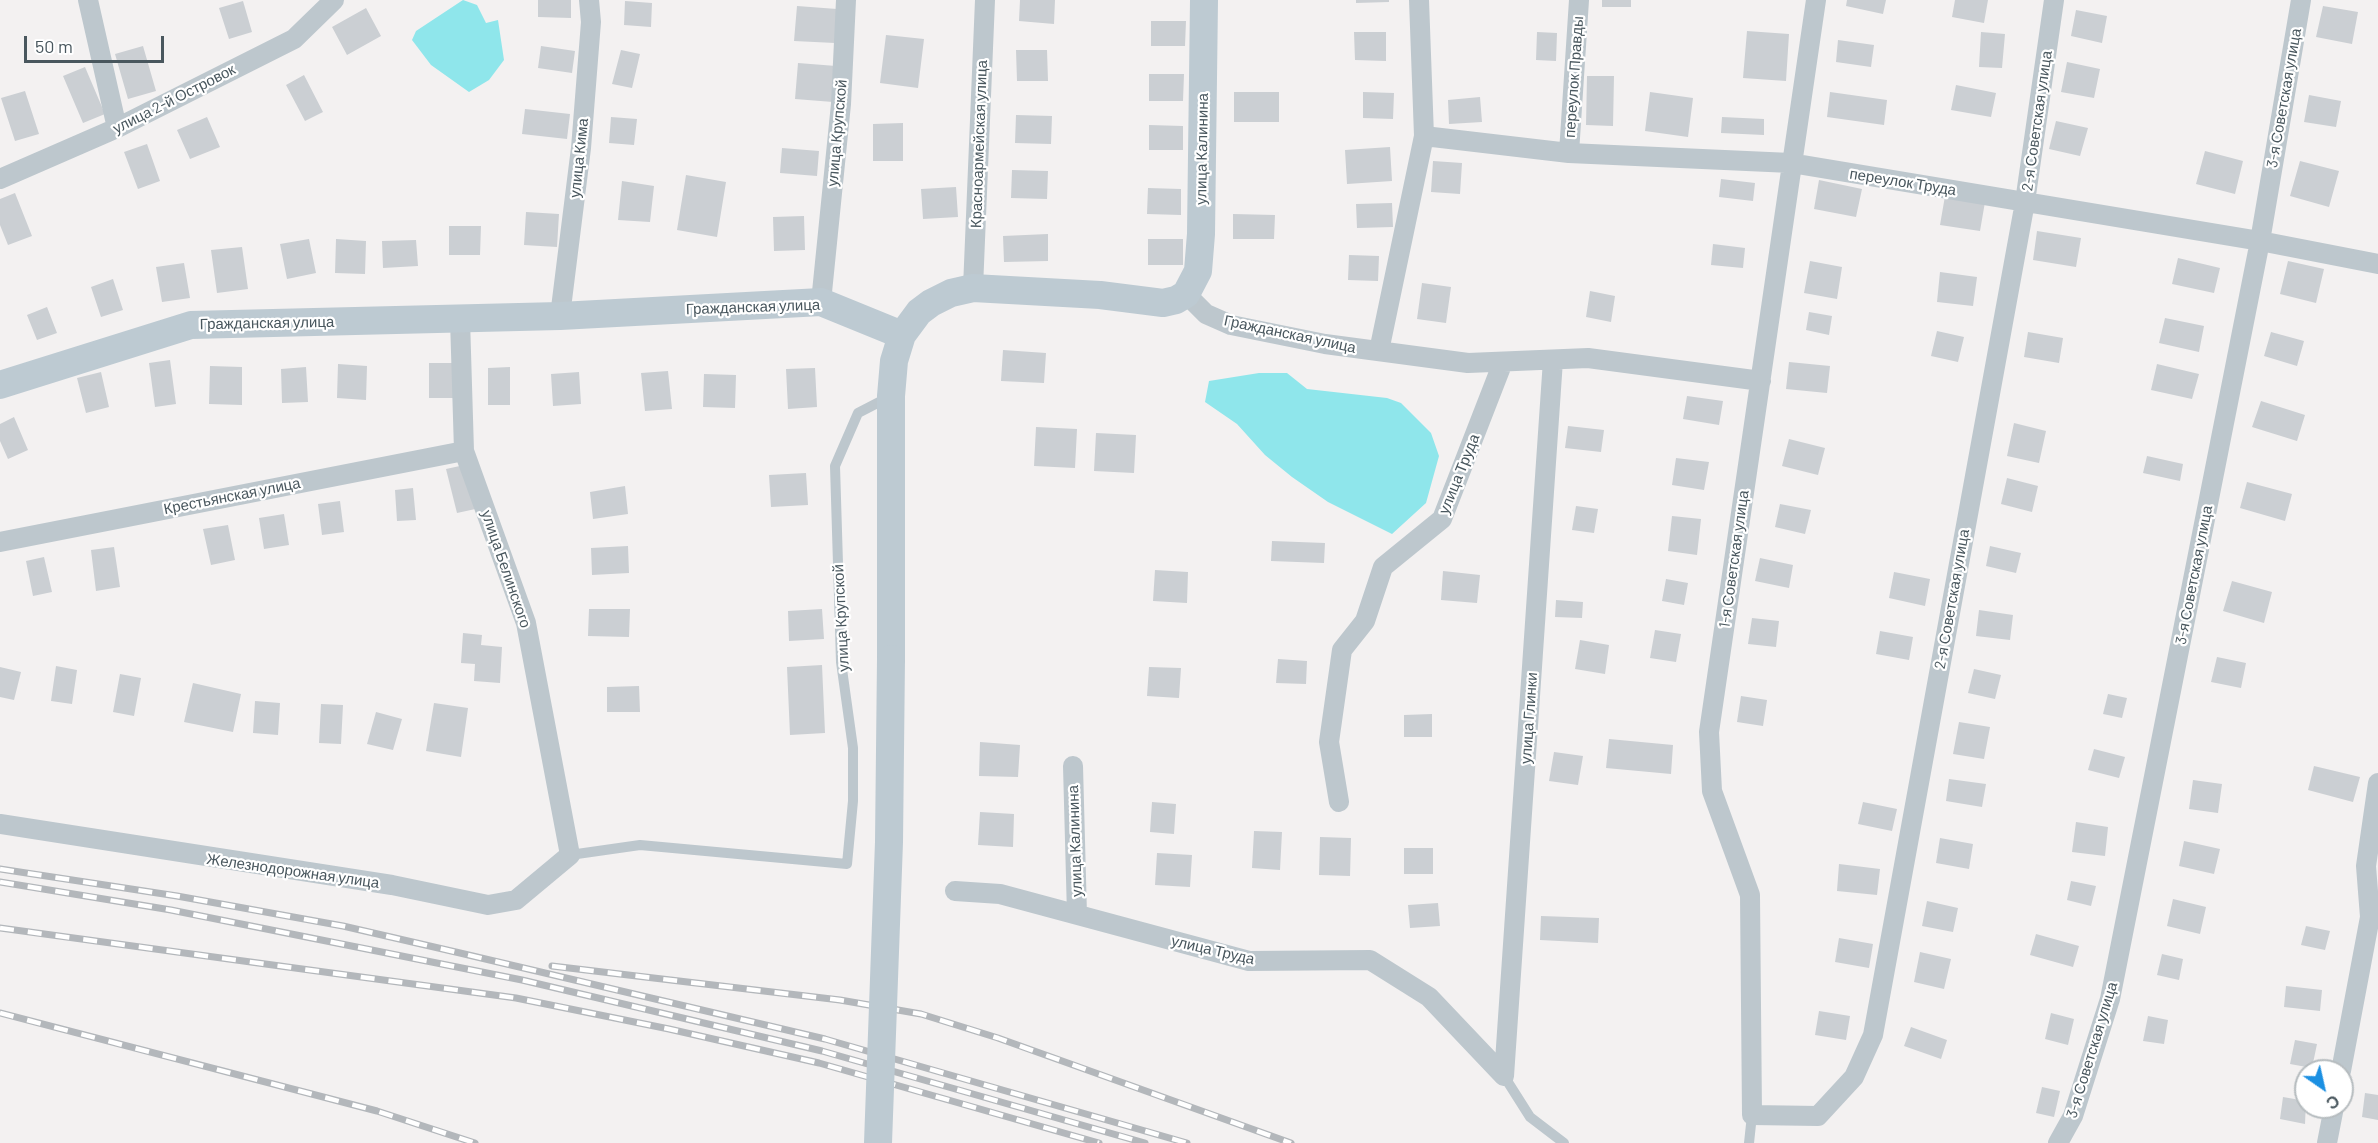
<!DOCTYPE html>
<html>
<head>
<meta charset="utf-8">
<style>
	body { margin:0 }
	#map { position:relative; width:2378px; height:1143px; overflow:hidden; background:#f3f1f1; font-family:Barlow,sans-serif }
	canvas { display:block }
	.north { position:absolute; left:2294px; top:1059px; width:60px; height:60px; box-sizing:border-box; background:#fff; border:2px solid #b6bcbf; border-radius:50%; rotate:146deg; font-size:16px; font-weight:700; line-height:24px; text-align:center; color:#49575e }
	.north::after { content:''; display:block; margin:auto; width:21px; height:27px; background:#1c90e2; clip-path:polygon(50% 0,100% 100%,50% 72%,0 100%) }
	.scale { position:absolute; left:24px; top:36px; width:140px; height:27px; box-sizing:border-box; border:3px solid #49575e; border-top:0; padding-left:8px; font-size:18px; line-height:21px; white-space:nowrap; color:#49575e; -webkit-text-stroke:4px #fff; paint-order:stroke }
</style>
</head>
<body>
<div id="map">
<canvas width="2378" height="1143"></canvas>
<div class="north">С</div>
<div class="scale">50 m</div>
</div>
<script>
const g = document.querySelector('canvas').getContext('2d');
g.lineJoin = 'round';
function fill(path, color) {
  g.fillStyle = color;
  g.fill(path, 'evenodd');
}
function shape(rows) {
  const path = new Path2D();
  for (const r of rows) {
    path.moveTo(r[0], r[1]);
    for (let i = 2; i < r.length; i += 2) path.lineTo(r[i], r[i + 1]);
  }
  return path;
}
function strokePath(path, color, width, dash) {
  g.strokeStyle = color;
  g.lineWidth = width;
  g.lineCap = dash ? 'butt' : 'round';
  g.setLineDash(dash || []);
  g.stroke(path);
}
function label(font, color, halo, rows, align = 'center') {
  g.font = font + ' Barlow,sans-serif';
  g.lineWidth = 4.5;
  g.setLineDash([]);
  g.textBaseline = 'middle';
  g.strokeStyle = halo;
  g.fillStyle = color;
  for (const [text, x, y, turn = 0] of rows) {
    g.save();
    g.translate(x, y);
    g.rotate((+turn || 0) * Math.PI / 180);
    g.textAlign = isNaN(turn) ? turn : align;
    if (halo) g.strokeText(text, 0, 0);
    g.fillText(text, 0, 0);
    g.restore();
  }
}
fill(shape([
	[463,0,477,5,486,23,498,20,504,60,489,80,469,92,431,65,412,40,416,31],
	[1259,373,1287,373,1307,389,1387,398,1401,403,1431,433,1439,456,1426,503,1392,534,1328,502,1292,477,1265,455,1237,424,1205,402,1209,381]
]), '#8fe6eb');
fill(shape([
	[538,0,571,0,571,18,538,17],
	[1020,0,1055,0,1054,24,1019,21],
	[1356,0,1389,0,1389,2,1356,3],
	[1602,0,1631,0,1631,7,1602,7],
	[1847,0,1886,0,1883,14,1846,6],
	[1955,0,1988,0,1984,23,1952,17],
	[243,1,252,32,229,39,219,8],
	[625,1,652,3,651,27,624,25],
	[797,6,837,9,835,43,794,41],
	[2323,6,2358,12,2352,44,2316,37],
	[366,8,381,36,347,55,332,27],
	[2076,10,2107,16,2102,43,2071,36],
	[1151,21,1186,21,1185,46,1151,46],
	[1747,31,1789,34,1786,81,1743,78],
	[1354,32,1386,32,1386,61,1355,60],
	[1537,32,1557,33,1556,61,1536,60],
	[1981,32,2005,34,2002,68,1979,67],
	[886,35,924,39,918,88,880,83],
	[1838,40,1874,45,1871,67,1836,62],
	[143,46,156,91,128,99,115,54],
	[541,46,575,51,572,73,538,68],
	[621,50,640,54,632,88,612,84],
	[1016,50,1047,50,1048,81,1017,81],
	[2067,62,2100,69,2094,98,2061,92],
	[798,63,836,66,833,102,795,99],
	[85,67,105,114,83,123,63,76],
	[1149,74,1184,74,1183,101,1149,101],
	[304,75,323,112,305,121,286,85],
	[1587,76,1614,76,1613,126,1586,125],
	[1956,85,1996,93,1991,117,1951,110],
	[25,91,39,134,15,141,1,98],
	[1234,92,1279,92,1279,122,1234,122],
	[1363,92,1394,93,1393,119,1363,118],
	[1650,92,1693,98,1688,137,1645,131],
	[1830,92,1887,100,1884,125,1827,117],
	[2309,95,2341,101,2336,127,2304,122],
	[1480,97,1482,122,1449,124,1448,100],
	[525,109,570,114,567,139,522,134],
	[1016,115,1052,116,1051,144,1015,143],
	[207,117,220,147,190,159,177,130],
	[611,117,637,119,634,145,609,143],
	[1722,117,1764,119,1764,135,1721,133],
	[2056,121,2088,128,2080,156,2049,149],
	[903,123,903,161,873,161,873,124],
	[1149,125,1183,126,1183,150,1149,150],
	[147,144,160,181,138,189,124,152],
	[1390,147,1392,181,1347,184,1345,150],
	[782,148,819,151,817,176,780,173],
	[2205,151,2243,161,2235,194,2196,184],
	[1433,161,1462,163,1460,194,1431,192],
	[2300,161,2339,171,2329,207,2290,196],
	[1012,170,1048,171,1047,199,1011,198],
	[686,175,726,182,717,237,677,230],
	[1721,179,1755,183,1753,201,1719,197],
	[1819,180,1862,189,1856,217,1814,209],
	[622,181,654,186,650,222,618,220],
	[956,187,958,217,923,219,921,189],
	[1148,188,1181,189,1181,215,1147,214],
	[15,193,32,236,8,245,0,225,0,199],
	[1945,196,1985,202,1980,231,1940,225],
	[1392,203,1393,227,1357,228,1356,204],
	[526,212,559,214,557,247,524,245],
	[1233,214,1275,215,1274,239,1233,239],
	[804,216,805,250,774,251,773,217],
	[449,226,481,226,480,255,449,255],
	[2037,231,2081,238,2076,267,2033,260],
	[1048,234,1048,261,1004,262,1003,236],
	[309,239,316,273,287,279,280,244],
	[336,239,366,241,365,274,335,273],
	[1148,239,1183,239,1183,265,1148,265],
	[416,240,418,266,383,268,382,241],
	[1713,244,1745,248,1743,268,1711,265],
	[242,247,248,289,217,293,211,250],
	[1349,255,1379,256,1378,281,1348,280],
	[2178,258,2220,268,2214,293,2172,284],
	[1810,261,1842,267,1837,299,1804,293],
	[2288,261,2324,269,2316,303,2280,294],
	[184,263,190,298,162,302,156,267],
	[1940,272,1977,277,1973,306,1937,302],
	[113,279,123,310,101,317,91,287],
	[1422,283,1451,287,1446,323,1417,319],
	[1590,291,1615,296,1611,322,1586,317],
	[47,307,57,333,37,340,27,315],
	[1809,312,1832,316,1829,335,1806,330],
	[2165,318,2204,326,2199,352,2159,343],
	[1937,331,1964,337,1958,362,1931,356],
	[2028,332,2063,338,2059,363,2024,357],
	[2271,332,2304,341,2297,366,2264,356],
	[1003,350,1046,353,1044,383,1001,381],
	[170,360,176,404,155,407,149,363],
	[1789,362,1830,366,1827,393,1786,389],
	[429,363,455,363,455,398,429,398],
	[338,364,367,366,366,400,337,398],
	[2157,364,2199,374,2192,399,2151,390],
	[210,366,242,367,242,405,209,404],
	[306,367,308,402,282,403,281,369],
	[510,367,510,405,488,405,488,368],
	[815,368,817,407,788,409,786,369],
	[668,371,672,409,645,411,641,373],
	[101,372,109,407,86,413,77,378],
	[579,372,581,404,553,406,551,374],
	[704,374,736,375,735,408,703,407],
	[1687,396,1723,401,1719,425,1683,419],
	[2261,401,2305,415,2297,441,2252,427],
	[14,417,28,450,8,459,0,441,0,424],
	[2014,423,2046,431,2039,463,2007,456],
	[1568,426,1604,430,1601,452,1565,448],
	[1036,427,1077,429,1075,468,1034,466],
	[1096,433,1136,435,1134,473,1094,471],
	[1789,439,1825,448,1818,475,1782,466],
	[2147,456,2183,464,2180,481,2143,473],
	[1676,458,1709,462,1704,490,1672,485],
	[469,464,480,508,457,513,446,469],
	[806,473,808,505,771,507,769,475],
	[2007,478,2038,486,2032,512,2001,504],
	[2247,482,2292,494,2285,521,2240,508],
	[625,486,628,514,593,519,590,492],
	[413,488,416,520,397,521,395,490],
	[340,501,344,532,322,535,318,504],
	[1780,504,1811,510,1805,534,1775,527],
	[1576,506,1598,509,1594,533,1572,530],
	[284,514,289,545,264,549,259,518],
	[1672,516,1701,519,1697,555,1668,551],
	[228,525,235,560,211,565,203,529],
	[1272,541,1325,543,1324,563,1271,561],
	[628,546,629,573,592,575,591,548],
	[1990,546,2021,553,2016,573,1986,566],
	[114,547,120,587,96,591,91,550],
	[44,557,52,592,33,596,26,561],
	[1760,558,1793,565,1789,588,1755,581],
	[1155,570,1188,572,1187,603,1153,601],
	[1443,571,1480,575,1477,603,1441,600],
	[1894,572,1930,579,1925,606,1889,598],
	[1666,579,1688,583,1684,605,1662,601],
	[2232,581,2272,592,2264,623,2223,611],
	[1556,600,1583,602,1582,618,1555,617],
	[589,609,630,609,629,637,588,636],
	[822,609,824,639,789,641,788,611],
	[1979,610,2013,615,2010,640,1976,636],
	[1752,618,1779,621,1776,647,1748,644],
	[1655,630,1681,634,1676,662,1650,658],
	[1880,631,1913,637,1909,660,1876,654],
	[463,633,482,635,481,645,502,647,500,683,474,681,475,664,461,663],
	[1580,640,1609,645,1605,674,1575,669],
	[2217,657,2246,663,2241,688,2211,682],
	[1278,659,1307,661,1306,684,1276,683],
	[822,665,825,733,790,735,787,667],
	[56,666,77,670,72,704,51,701],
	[0,667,21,672,14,700,0,697],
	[1149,667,1181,668,1179,698,1147,696],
	[1974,669,2001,675,1995,699,1968,693],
	[120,674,141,678,134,716,113,712],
	[193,683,241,694,233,732,184,722],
	[639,686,640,712,607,712,607,687],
	[2108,694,2127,698,2122,718,2103,714],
	[1741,696,1767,700,1763,726,1737,722],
	[255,701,280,703,278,735,253,733],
	[434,703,468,708,461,757,426,751],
	[321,704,343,705,341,744,319,743],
	[376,712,402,719,393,750,367,744],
	[1432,714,1432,737,1404,737,1404,715],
	[1959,722,1990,727,1984,759,1953,754],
	[1609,739,1673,745,1671,774,1606,768],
	[980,742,1020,745,1018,777,979,776],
	[2094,749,2125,757,2119,778,2088,770],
	[1554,752,1583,756,1578,785,1549,781],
	[2314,766,2360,777,2353,802,2308,790],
	[1949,779,1986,784,1982,807,1946,801],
	[2193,780,2222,784,2218,813,2189,809],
	[1152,802,1176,804,1174,834,1150,832],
	[1863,802,1897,809,1892,831,1858,824],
	[980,812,1014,814,1013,847,978,845],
	[2076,822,2108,827,2105,856,2072,852],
	[1254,831,1282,832,1280,870,1252,868],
	[1320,837,1351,838,1350,876,1319,875],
	[1940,838,1973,844,1969,869,1936,863],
	[2184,841,2220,849,2214,874,2179,866],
	[1404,848,1433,848,1433,874,1404,874],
	[1157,853,1192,855,1190,887,1155,885],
	[1839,864,1880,869,1877,895,1837,891],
	[2071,881,2096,886,2091,906,2067,900],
	[2173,899,2206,907,2200,934,2167,926],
	[1927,901,1958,908,1953,932,1922,926],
	[1438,903,1440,926,1410,928,1408,905],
	[1541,916,1599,918,1598,943,1540,940],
	[2306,926,2330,931,2325,950,2301,945],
	[2036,934,2079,946,2073,967,2030,955],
	[1839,938,1873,944,1869,968,1835,962],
	[1920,952,1951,959,1944,989,1914,982],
	[2162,954,2183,959,2179,980,2157,975],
	[2286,986,2322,990,2320,1011,2284,1007],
	[1819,1011,1850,1016,1846,1040,1815,1035],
	[2051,1013,2074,1019,2068,1045,2045,1039],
	[2148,1016,2168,1020,2164,1044,2143,1041],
	[1911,1027,1947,1040,1941,1059,1904,1046],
	[2295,1040,2317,1044,2312,1068,2290,1064],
	[2042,1087,2060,1091,2054,1117,2036,1113],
	[2365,1093,2378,1095,2378,1120,2362,1117],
	[2283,1097,2306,1101,2305,1124,2280,1119]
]), '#cbcfd3');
strokePath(shape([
	[570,855,640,845,847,864,853,801,853,748,841,662,835,466,858,413,889,397],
	[1504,1076,1530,1117,1564,1143],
	[1749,1143,1752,1115]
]), '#bdc7cd', 10);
strokePath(shape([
	[88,0,117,128],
	[1816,0,1709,732,1712,791,1750,895,1752,1115,1818,1116,1854,1077,1873,1035,2025,202,2054,0],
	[1424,136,1569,153,1791,163,2260,241,2378,264],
	[1569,153,1579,0],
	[0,179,117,128,294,39,334,0],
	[973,288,985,0],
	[1186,294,1206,314,1231,325,1325,344,1468,363,1588,358,1761,381],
	[821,302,841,104,846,0],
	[560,316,581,148,591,22,589,0],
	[1379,351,1424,136,1419,0],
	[0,542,464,451],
	[1073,766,1077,915],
	[1339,802,1329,742,1342,650,1365,621,1383,567,1442,519,1503,362],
	[0,824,392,885,488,905,516,900,570,855,526,623,464,451,460,319],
	[955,891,1000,894,1249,961,1370,960,1429,997,1504,1076],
	[2341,1071,2370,917,2366,866,2378,783],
	[1504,1076,1553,360],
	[2058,1143,2073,1116,2110,999,2260,241,2301,0],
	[2327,1143,2334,1107]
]), '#bdc7cd', 20);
strokePath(shape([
	[0,385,191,325,560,316,821,302,902,335],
	[891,659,891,396,894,361,902,335,919,312,931,303,951,293,973,288,1100,295,1163,303,1176,300,1186,294,1198,271,1201,234,1204,0]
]), '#bdcad2', 28);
const rail = shape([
	[0,869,177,896,343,926,460,953,825,1039,1187,1143],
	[0,882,171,910,522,980,822,1051,1145,1143],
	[0,928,516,998,669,1029,819,1063,1099,1143],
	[552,966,840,1000,921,1014,998,1038,1291,1143],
	[0,1013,377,1111,475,1143]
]);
strokePath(rail, '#b3b7bb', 7);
strokePath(rail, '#fff', 4.5, [14]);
strokePath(shape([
	[878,1143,889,842,891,659]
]), '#bdcad2', 28);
label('15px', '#49575e', '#fff', [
	["переулок Правды",1574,77,-86],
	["3-я Советская улица",2284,98,-80],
	["улица 2-й Островок",174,99,-27],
	["2-я Советская улица",2037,121,-82],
	["улица Крупской",837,133,-85],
	["Красноармейская улица",979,144,-88],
	["улица Калинина",1202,149,-89],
	["улица Кима",579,158,-84],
	["переулок Труда",1903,182,9],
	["Гражданская улица",753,307,-2],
	["Гражданская улица",267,323,-1],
	["Гражданская улица",1290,334,12],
	["улица Труда",1459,474,-68],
	["Крестьянская улица",232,496,-11],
	["1-я Советская улица",1734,559,-82],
	["улица Белинского",506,569,71],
	["3-я Советская улица",2194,575,-79],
	["2-я Советская улица",1952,599,-80],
	["улица Крупской",841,618,-93],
	["улица Глинки",1529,718,-86],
	["улица Калинина",1075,841,-92],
	["Железнодорожная улица",293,871,8],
	["улица Труда",1213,950,13],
	["3-я Советская улица",2092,1050,-73]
]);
</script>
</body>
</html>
